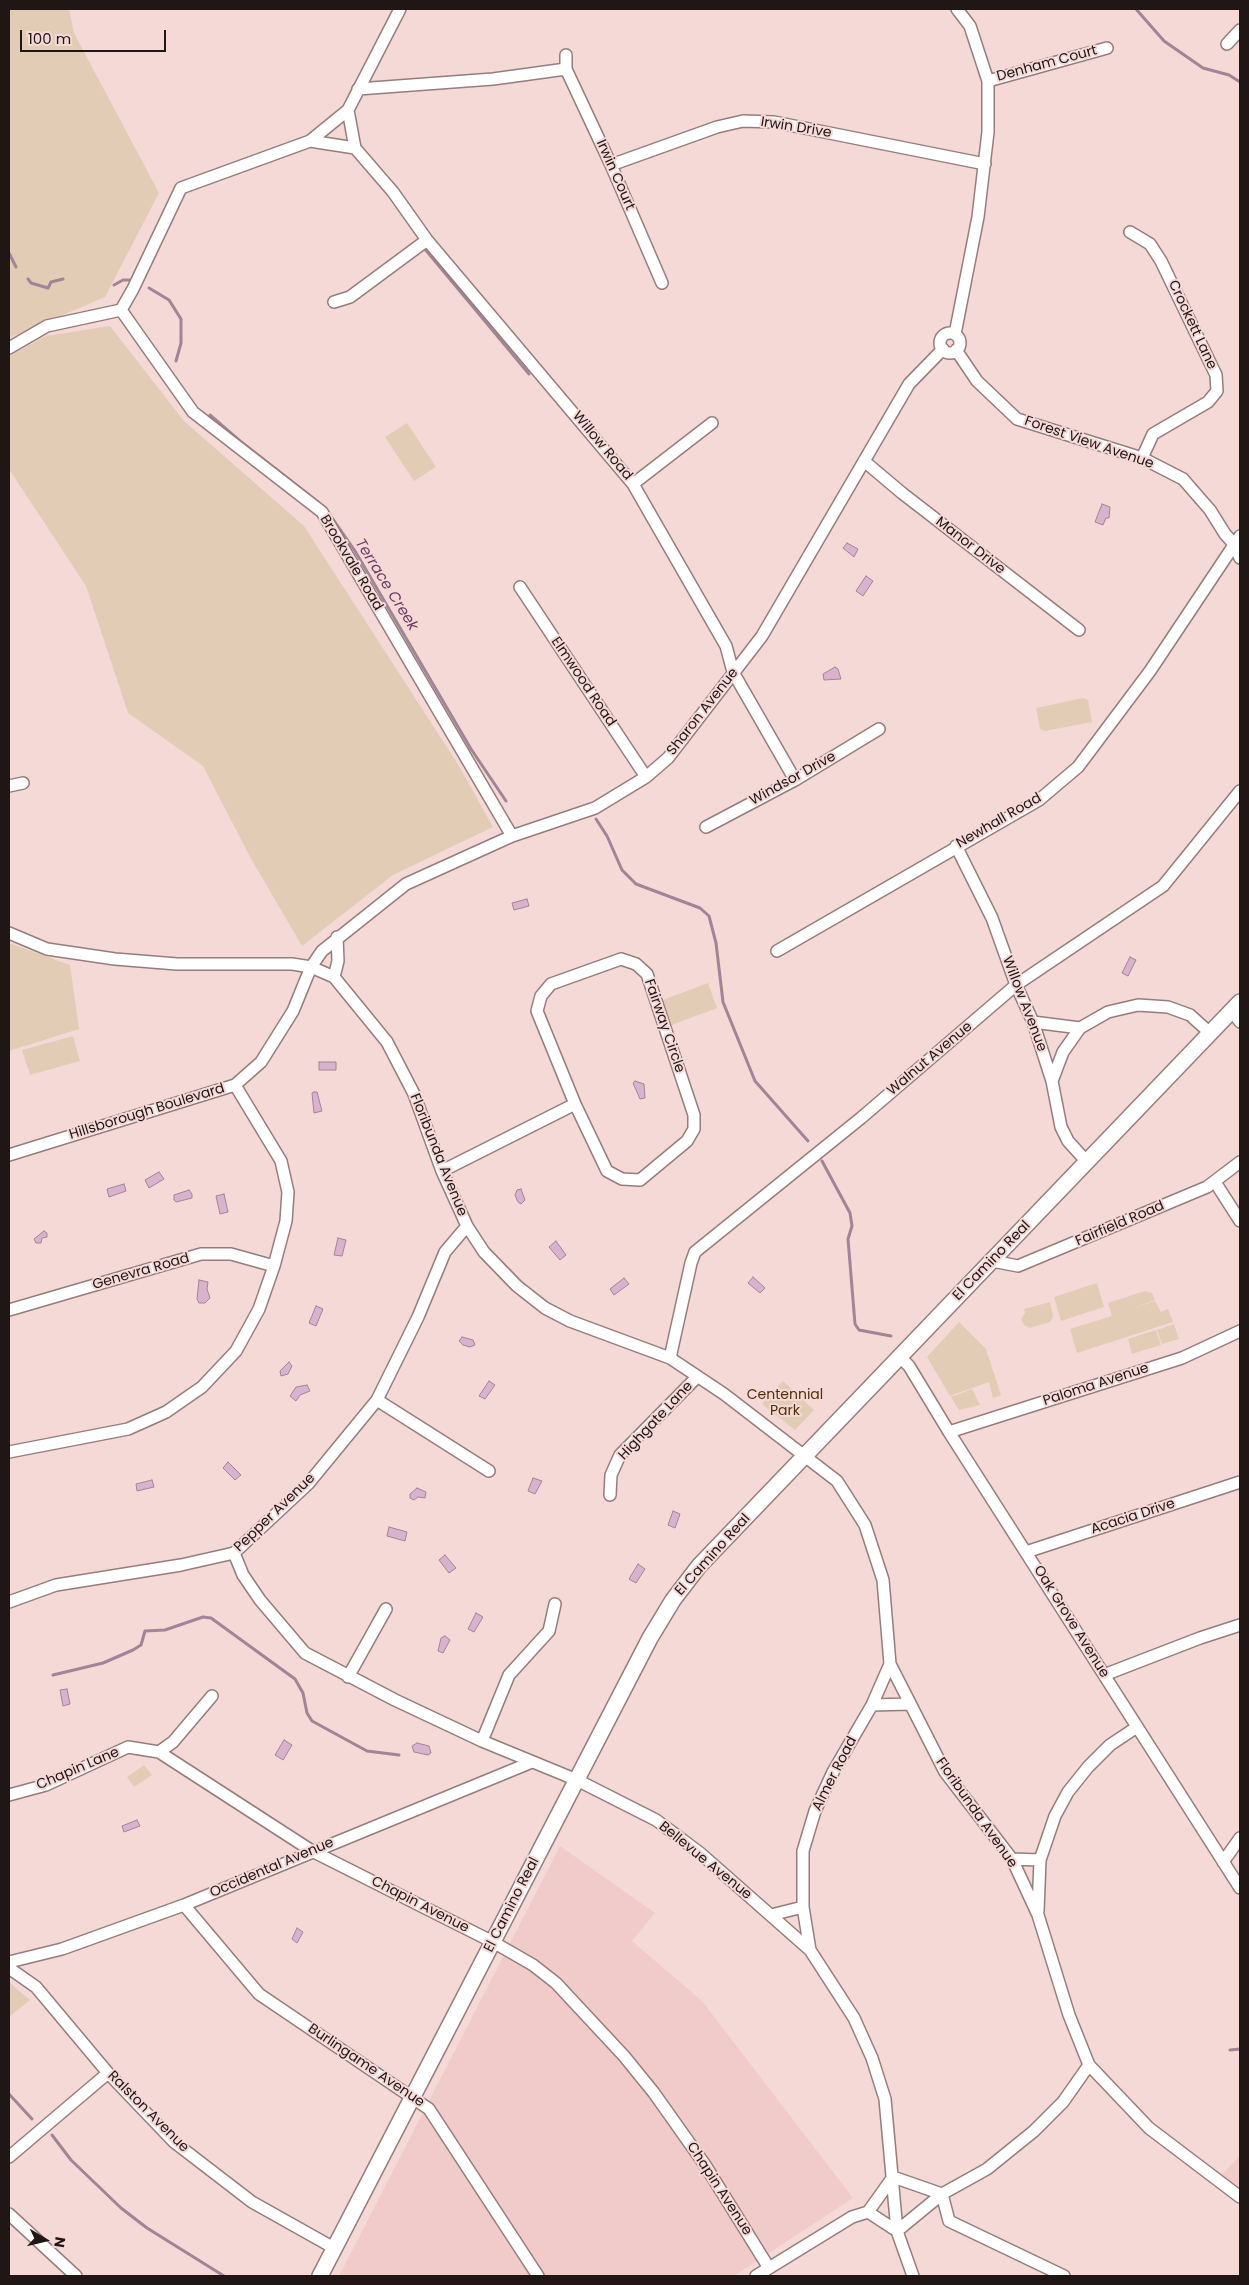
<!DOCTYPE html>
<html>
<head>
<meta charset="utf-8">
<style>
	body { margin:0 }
	#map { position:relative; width:1249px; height:2285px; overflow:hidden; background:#f5d9d7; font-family:Poppins,sans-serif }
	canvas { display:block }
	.frame { position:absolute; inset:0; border:10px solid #1f1615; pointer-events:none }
	.north { position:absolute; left:20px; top:2215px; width:50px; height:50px; -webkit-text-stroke:4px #f5d9d7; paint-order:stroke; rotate:99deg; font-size:14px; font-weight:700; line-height:20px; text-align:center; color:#1f1615 }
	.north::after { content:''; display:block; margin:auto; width:18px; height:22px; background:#1f1615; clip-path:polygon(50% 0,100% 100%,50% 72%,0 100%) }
	.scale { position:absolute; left:20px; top:30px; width:146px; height:22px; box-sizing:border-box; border:2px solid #1f1615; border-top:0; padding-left:6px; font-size:15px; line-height:18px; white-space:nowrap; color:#1f1615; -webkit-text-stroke:4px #f5d9d7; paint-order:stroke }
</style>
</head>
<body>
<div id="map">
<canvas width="1249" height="2285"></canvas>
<div class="frame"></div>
<div class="north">N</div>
<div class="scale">100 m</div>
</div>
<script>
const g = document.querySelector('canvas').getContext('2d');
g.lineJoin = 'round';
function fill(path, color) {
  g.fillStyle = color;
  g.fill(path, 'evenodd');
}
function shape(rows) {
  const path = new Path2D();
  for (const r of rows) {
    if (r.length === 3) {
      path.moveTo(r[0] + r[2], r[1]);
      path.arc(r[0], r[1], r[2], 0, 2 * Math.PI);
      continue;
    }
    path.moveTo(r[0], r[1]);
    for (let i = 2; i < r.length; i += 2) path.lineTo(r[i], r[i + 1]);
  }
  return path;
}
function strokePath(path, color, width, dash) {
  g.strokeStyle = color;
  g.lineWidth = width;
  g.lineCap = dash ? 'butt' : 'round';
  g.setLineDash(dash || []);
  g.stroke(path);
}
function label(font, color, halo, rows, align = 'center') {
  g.font = font + ' Poppins,sans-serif';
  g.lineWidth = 4;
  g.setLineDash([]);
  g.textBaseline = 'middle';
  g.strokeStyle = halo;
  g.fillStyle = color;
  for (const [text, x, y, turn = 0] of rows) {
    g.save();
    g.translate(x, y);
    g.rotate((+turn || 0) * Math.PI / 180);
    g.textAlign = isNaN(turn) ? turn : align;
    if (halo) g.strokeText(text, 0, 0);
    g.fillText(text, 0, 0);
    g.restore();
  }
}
fill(shape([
	[560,1846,655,1913,632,1941,702,2001,853,2198,734,2276,339,2276],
	[1240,2155,1240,2205,1214,2184]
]), '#f0cbc9');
fill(shape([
	[9,9,69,9,74,33,159,193,105,297,9,338],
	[110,326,184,421,304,526,459,766,493,827,393,875,302,946,250,857,203,766,128,713,86,586,9,469,9,356,46,336],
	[407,423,436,467,414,481,385,437],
	[1083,698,1088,700,1092,722,1045,731,1040,729,1036,708],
	[9,943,70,965,79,1029,9,1051],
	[708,983,717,1008,669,1026,660,1001],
	[73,1036,80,1061,30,1075,22,1050],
	[1097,1283,1104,1307,1061,1321,1054,1297],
	[1145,1291,1152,1293,1155,1300,1134,1308,1155,1301,1161,1312,1168,1309,1173,1322,1077,1353,1070,1329,1112,1316,1108,1303],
	[1050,1302,1053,1316,1050,1322,1030,1328,1024,1325,1021,1319,1025,1313,1024,1309],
	[959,1322,986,1349,1001,1395,993,1398,989,1382,950,1396,927,1357],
	[1174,1324,1179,1339,1162,1344,1157,1330],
	[1156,1330,1161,1345,1132,1354,1128,1339],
	[783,1381,814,1410,795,1430,762,1404],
	[972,1389,980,1405,959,1410,951,1397],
	[144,1765,152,1775,134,1787,127,1777],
	[9,1982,30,2000,9,2017]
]), '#e3ccb6');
const water = shape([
	[1102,504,1110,507,1109,518,1106,518,1103,525,1095,522,1102,504],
	[847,543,858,549,854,557,843,548,847,543],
	[866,576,873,581,863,596,856,591,866,576],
	[835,667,838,669,841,679,824,680,823,674,835,667],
	[527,899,529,906,514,910,512,903,527,899],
	[1130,957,1136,960,1128,976,1122,973,1130,957],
	[319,1062,336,1062,336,1070,319,1070,319,1062],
	[635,1081,644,1084,645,1098,640,1099,633,1083,635,1081],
	[314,1092,317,1092,322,1111,314,1113,312,1093,314,1092],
	[159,1172,164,1179,149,1188,145,1180,159,1172],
	[124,1184,126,1191,109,1197,107,1189,124,1184],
	[521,1189,525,1200,521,1204,518,1202,515,1195,517,1190,521,1189],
	[189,1190,192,1194,192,1198,176,1202,174,1200,174,1195,189,1190],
	[224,1194,228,1212,220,1214,216,1196,224,1194],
	[44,1231,47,1233,47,1237,42,1238,41,1243,36,1243,34,1239,44,1231],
	[338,1238,346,1240,342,1256,334,1255,338,1238],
	[556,1241,566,1255,560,1260,549,1247,556,1241],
	[753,1277,765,1288,760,1293,748,1283,753,1277],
	[624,1278,629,1284,614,1295,610,1289,624,1278],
	[199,1280,208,1282,207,1289,210,1298,205,1303,199,1303,197,1299,199,1280],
	[316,1306,323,1309,316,1326,309,1323,316,1306],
	[462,1337,473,1340,475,1345,470,1347,463,1345,459,1341,462,1337],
	[289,1362,292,1366,288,1374,281,1376,280,1371,289,1362],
	[489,1381,495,1385,485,1399,479,1396,489,1381],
	[307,1385,310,1391,300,1395,296,1401,290,1396,296,1387,307,1385],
	[228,1462,241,1475,235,1480,223,1468,228,1462],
	[533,1478,542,1481,535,1494,528,1491,533,1478],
	[152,1480,154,1487,137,1491,136,1484,152,1480],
	[417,1488,426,1492,425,1498,418,1497,414,1500,410,1498,410,1494,417,1488],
	[673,1511,680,1514,675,1528,668,1525,673,1511],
	[389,1527,407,1532,405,1541,387,1536,389,1527],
	[445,1555,456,1568,449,1573,439,1560,445,1555],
	[638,1564,645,1569,636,1583,629,1579,638,1564],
	[476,1613,483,1617,474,1632,468,1629,476,1613],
	[445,1636,450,1640,443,1653,438,1651,441,1638,445,1636],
	[67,1689,70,1704,63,1706,60,1690,67,1689],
	[284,1740,292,1745,283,1760,275,1755,284,1740],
	[417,1743,429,1746,431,1753,428,1755,414,1752,412,1746,417,1743],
	[137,1820,140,1826,124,1832,122,1826,137,1820],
	[297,1928,303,1932,297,1943,292,1939,297,1928]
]);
fill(water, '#d9b3ce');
strokePath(water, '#a18496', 1);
strokePath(shape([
	[1136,9,1164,41,1203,68,1229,75,1240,82],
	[424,248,529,374],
	[9,253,16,267],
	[28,279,31,283,48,288,51,282,63,279],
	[114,285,123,280,133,280],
	[149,288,169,300,181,319,181,343,176,361],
	[210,415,240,441,318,502],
	[328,512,355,551,471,749,506,801],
	[596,819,607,836,622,870,636,884,700,908,709,916,716,943,723,1002,755,1081,808,1141],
	[822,1161,850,1213,852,1226,848,1239,855,1324,859,1330,891,1336],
	[53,1675,103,1663,133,1650,141,1645,145,1631,165,1630,203,1617,211,1618,295,1679,303,1693,307,1713,312,1721,367,1751,399,1755],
	[1230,2050,1240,2049],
	[9,2094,32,2119],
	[52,2135,71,2160,121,2208,147,2228,224,2276]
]), '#a18496', 3);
const minor = shape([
	[1227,44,1240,30],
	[566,69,566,55],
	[988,81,1107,48],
	[358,89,493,79,566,69,611,165,662,283],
	[348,110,355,148,393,192,427,240,633,484,726,646,733,672,795,780],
	[310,141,355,148],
	[611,165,717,127,743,121,774,122,985,164],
	[1130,232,1150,244,1161,261,1216,375,1217,391,1208,402,1153,434,1142,458],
	[334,302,350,297,427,240],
	[121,310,193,412,322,512,512,836],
	[950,343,10],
	[955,334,978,217,988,132,988,81,970,26,957,9],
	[9,348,47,326,121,310,133,289,181,188,310,141,348,110,400,9],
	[956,350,977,381,1017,419,1142,458,1183,479,1210,510,1225,534,1234,544,1240,558],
	[864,461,902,493,1079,630],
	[633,484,712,423],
	[520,587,646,777],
	[9,786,23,783],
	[706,827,795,780,879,729],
	[956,846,992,918,1016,985,1033,1022,1052,1081,1061,1127,1068,1141,1087,1162],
	[9,933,47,949,115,959,177,964,292,964,311,967,334,977,387,1042,414,1094,442,1171,467,1226,484,1252,517,1286,545,1308,570,1321,670,1358,724,1394,837,1481,865,1525,883,1580,890,1664,945,1772,1012,1859,1038,1915,1069,2015,1089,2065,1149,2128,1240,2197],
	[777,951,1039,800,1078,767,1150,671,1240,536],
	[621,959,636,964,647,974,694,1115,694,1129,687,1141,640,1180,622,1179,607,1171,575,1104,537,1011,541,996,551,984,621,959],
	[334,977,338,961,337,937],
	[1232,1011,1240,1022],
	[1033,1022,1080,1028],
	[1052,1081,1063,1052,1080,1028,1108,1012,1138,1005,1168,1007,1190,1015,1210,1033],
	[9,1155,235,1085,261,1062,293,1011,311,967,322,951,406,884,512,836,595,808,646,777,668,758,762,636,909,384,943,349],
	[442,1171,575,1104],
	[1215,1182,1240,1221],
	[992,1261,1018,1266,1207,1187,1240,1162],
	[9,1310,201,1254,231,1254,274,1266],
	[900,1357,909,1366,949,1432,1240,1888],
	[670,1358,691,1263,695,1252,861,1118,1016,985,1163,886,1240,791],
	[377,1400,489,1471],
	[949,1432,1182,1358,1240,1331],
	[9,1452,128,1429,166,1412,202,1387,236,1351,259,1309,274,1266,286,1221,288,1192,281,1161,235,1085],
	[610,1495,611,1475,620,1455,697,1377],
	[1026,1552,1240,1482],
	[234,1553,243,1575,260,1600,305,1653,395,1700,482,1741,577,1780,656,1820,700,1853,810,1950,854,2018,872,2058,885,2099,897,2231,913,2276],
	[9,1602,56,1585,181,1565,234,1553,308,1484,377,1400,418,1317,445,1252,467,1226],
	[1104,1675,1200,1638,1240,1625],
	[348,1677,386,1609],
	[872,1705,909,1704],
	[482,1741,509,1675,549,1631,555,1604],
	[159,1752,312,1851,493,1942,533,1965,556,1983,624,2056,654,2093,705,2165,769,2268],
	[9,1795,46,1785,128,1747,159,1752,173,1742,212,1696],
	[1012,1859,1040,1860],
	[1223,1862,1240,1838],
	[184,1905,259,1994,429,2109,538,2276],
	[1038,1911,1040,1860,1055,1816,1068,1792,1088,1767,1110,1745,1137,1727],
	[771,1915,803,1907],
	[810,1950,803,1907,803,1851,815,1811,833,1772,872,1705,890,1664],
	[9,1962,62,1949,184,1905,532,1762],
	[9,1968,36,1987,108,2073,174,2142,252,2202,334,2248],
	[9,2157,108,2073],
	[942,2194,949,2221,1064,2276],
	[868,2212,897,2231,942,2194,987,2169,1034,2131,1063,2102,1089,2065],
	[9,2214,76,2276],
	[756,2276,852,2217,868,2212,893,2177,942,2194]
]);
const major = shape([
	[320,2276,650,1638,673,1600,699,1566,1240,1002]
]);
strokePath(minor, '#967d7c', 14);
strokePath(major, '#967d7c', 18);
strokePath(minor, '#fff', 11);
strokePath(major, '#fff', 15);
label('14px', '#1f1615', '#f5d9d7', [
	["Denham Court",1047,64,-15],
	["Irwin Drive",796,128,9],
	["Irwin Court",615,175,66],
	["Crockett Lane",1192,325,65],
	["Forest View Avenue",1089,443,19],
	["Willow Road",602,446,50],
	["Manor Drive",970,546,38],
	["Brookvale Road",351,563,59],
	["Elmwood Road",583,682,56],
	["Sharon Avenue",703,712,-52],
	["Windsor Drive",793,779,-29],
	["Newhall Road",999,821,-30],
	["Willow Avenue",1024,1004,69],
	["Fairway Circle",664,1026,71],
	["Walnut Avenue",930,1059,-40],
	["Hillsborough Boulevard",147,1112,-17],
	["Floribunda Avenue",438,1155,68],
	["Fairfield Road",1120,1224,-23],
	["El Camino Real",992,1261,-46],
	["Genevra Road",141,1272,-16],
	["Paloma Avenue",1096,1385,-18],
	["Highgate Lane",656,1421,-47],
	["Pepper Avenue",275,1513,-44],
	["Acacia Drive",1133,1517,-18],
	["El Camino Real",713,1555,-48],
	["Oak Grove Avenue",1071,1622,58],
	["Chapin Lane",78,1769,-23],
	["Almer Road",835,1774,-63],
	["Floribunda Avenue",976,1813,55],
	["Bellevue Avenue",705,1861,39],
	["Occidental Avenue",272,1868,-23],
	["Chapin Avenue",420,1905,27],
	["El Camino Real",512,1905,-63],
	["Burlingame Avenue",366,2066,34],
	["Ralston Avenue",148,2112,45],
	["Chapin Avenue",719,2189,57]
]);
label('14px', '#502f07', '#f5d9d7', [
	["Centennial",785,1395],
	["Park",785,1411]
]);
label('italic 15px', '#6d3b61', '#f5d9d7', [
	["Terrace Creek",386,585,58]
]);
</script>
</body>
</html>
